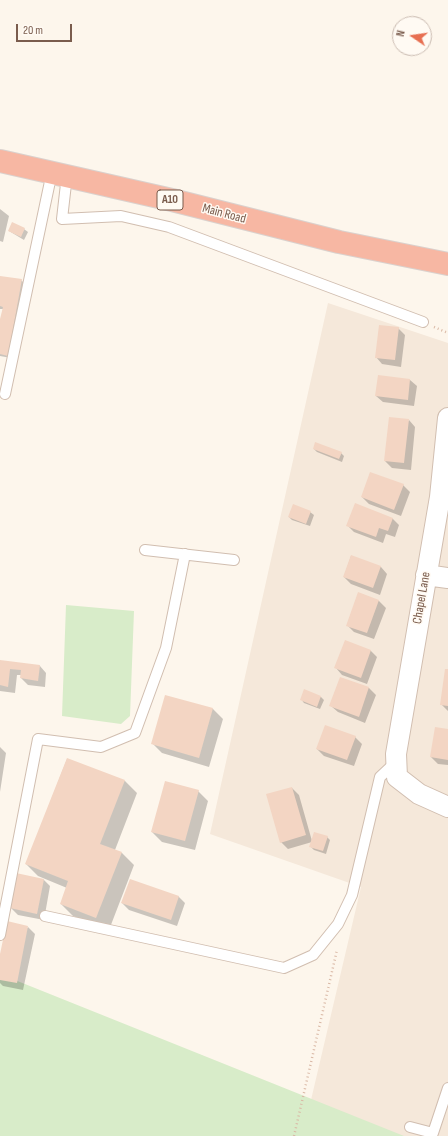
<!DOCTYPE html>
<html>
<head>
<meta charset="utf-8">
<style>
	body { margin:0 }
	#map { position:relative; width:448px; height:1136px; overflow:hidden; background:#fdf6ec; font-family:"Sofia Sans Condensed",sans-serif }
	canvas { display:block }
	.north { position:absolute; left:392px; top:16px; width:40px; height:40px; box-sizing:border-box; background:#fffaf3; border:1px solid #cabbb1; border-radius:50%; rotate:283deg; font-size:11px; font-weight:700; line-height:16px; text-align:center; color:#7a5c4d }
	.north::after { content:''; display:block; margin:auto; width:14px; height:18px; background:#e76f51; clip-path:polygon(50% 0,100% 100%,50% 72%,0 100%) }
	.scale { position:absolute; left:16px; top:24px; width:56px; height:18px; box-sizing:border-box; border:2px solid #7a5c4d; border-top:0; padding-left:5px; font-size:12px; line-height:14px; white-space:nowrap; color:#7a5c4d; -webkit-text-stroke:3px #fffaf3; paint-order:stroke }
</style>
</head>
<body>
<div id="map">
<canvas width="448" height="1136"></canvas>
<div class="north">N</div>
<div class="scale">20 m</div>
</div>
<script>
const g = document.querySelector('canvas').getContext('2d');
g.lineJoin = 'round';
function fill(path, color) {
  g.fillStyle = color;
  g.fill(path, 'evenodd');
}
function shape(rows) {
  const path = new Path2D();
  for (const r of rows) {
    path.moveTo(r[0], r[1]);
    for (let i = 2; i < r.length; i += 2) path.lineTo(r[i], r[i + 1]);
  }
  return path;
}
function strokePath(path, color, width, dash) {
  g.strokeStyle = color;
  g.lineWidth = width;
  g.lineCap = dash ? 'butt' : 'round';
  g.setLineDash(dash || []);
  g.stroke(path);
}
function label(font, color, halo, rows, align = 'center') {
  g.font = font + ' "Sofia Sans Condensed",sans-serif';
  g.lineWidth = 3;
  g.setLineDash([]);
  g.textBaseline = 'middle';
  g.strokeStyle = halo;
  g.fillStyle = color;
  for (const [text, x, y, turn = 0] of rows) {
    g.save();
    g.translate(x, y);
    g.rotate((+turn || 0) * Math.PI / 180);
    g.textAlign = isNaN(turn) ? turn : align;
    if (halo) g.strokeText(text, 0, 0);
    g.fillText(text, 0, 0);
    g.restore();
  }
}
fill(shape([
	[328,303,448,343,448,1136,355,1136,307,1117,361,887,210,834]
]), '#f5e8da');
fill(shape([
	[66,605,134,611,130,716,121,724,62,716],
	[0,974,404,1136,0,1136]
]), '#d8ecc9');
fill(shape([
	[0,209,9,216,3,242,0,241],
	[24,229,28,232,24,240,9,231],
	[0,277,21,280,25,284,11,358,0,356,0,326,3,309,0,309],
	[398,328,405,335,401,367,382,364,376,357],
	[379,376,410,380,417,386,414,406,383,402,376,396],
	[409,420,415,427,411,470,392,468,385,461],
	[314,449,341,453,344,456,342,462,317,452],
	[403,485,410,492,401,516,369,504,362,497],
	[310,512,314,515,310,526,292,520,289,517],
	[392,518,399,525,395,537,386,534,383,543,354,532,347,525],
	[351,556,381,567,387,574,380,595,351,584,344,577],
	[359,593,379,601,386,608,374,639,354,632,347,625],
	[370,650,377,657,367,684,342,675,336,668],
	[0,661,40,666,46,673,45,687,28,685,21,678,22,675,17,675,15,693,0,691],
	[448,670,448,711,441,704],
	[341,678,369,688,376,695,365,723,338,712,331,706],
	[166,696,213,709,223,719,209,767,162,753,152,743],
	[321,697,324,700,320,709,304,703,301,699],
	[448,730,448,765,438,764,431,757],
	[355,737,362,744,354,766,324,756,317,749],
	[0,747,6,753,0,792],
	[67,759,125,781,137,793,115,850,122,853,134,865,109,930,73,916,61,904,67,888,38,876,26,864],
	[292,788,299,795,312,841,327,837,330,840,326,854,314,850,311,847,312,842,288,849,281,842],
	[198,791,208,801,195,850,162,842,152,832],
	[43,879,50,886,44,920,18,915,11,908],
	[178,896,185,903,177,926,129,910,122,903],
	[28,927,35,934,23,990,3,986,0,983,0,959]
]), '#0003');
fill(shape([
	[12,222,25,228,21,237,8,231],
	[0,276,22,279,8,356,0,354,0,319,3,307,0,306],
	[379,325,399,327,395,360,375,358],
	[378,375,410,379,408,400,375,396],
	[389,417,409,419,404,463,384,461],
	[315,442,342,452,339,459,313,449],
	[370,472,404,484,394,510,361,497],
	[355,503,393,518,388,531,379,528,376,537,346,526],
	[293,504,311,511,306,524,288,517],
	[351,555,381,566,373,588,343,577],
	[358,592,379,600,367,633,346,626],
	[345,640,371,650,361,678,334,668],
	[0,660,40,665,38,681,20,678,21,670,10,669,8,687,0,685],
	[445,669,448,669,448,706,440,705],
	[340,677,369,687,359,717,329,706],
	[304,689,321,696,317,707,300,700],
	[165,695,213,708,199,758,151,744],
	[325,725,356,736,347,760,316,749],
	[435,727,448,729,448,760,430,757],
	[67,758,125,780,100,844,122,852,96,918,60,904,68,881,25,864],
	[165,781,199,790,185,841,151,832],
	[292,787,306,835,280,843,266,794],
	[314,832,328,836,323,851,309,847],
	[16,873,44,879,37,914,10,908],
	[130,879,179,896,171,920,121,903],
	[7,921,28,926,17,983,0,980,0,954]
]), '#f3d5c3');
const lane = shape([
	[67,175,62,219,121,216,169,227,423,322],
	[5,394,52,172],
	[145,550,234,560],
	[45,916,284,968,313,955,338,924,352,895,380,777,396,762],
	[0,935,38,739,101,747,135,733,166,648,185,554],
	[410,1127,433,1133,448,1088]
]);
const street = shape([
	[448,418,440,497,396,754,397,777,419,794,448,807],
	[426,575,448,578]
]);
const highway = shape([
	[0,161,172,200,339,242,448,264]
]);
strokePath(lane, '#d1beb0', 12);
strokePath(street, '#d1beb0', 22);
strokePath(highway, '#dad1cd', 24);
strokePath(shape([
	[434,327,448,333],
	[294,1136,337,950]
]), '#d9b8a5', 2.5, [1, 3]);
strokePath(lane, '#fff', 10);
strokePath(street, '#fff', 20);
strokePath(highway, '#f7b7a3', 22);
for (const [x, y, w] of [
	[170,200,26]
]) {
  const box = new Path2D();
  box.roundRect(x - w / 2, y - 10, w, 20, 3);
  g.fillStyle = '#fffaf3';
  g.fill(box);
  strokePath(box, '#7a5c4d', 1);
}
label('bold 12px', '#7a5c4d', null, [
	["A10",170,200]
]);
label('13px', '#7a5c4d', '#fffaf3', [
	["Main Road",224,214,15],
	["Chapel Lane",422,598,-80]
]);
</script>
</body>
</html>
